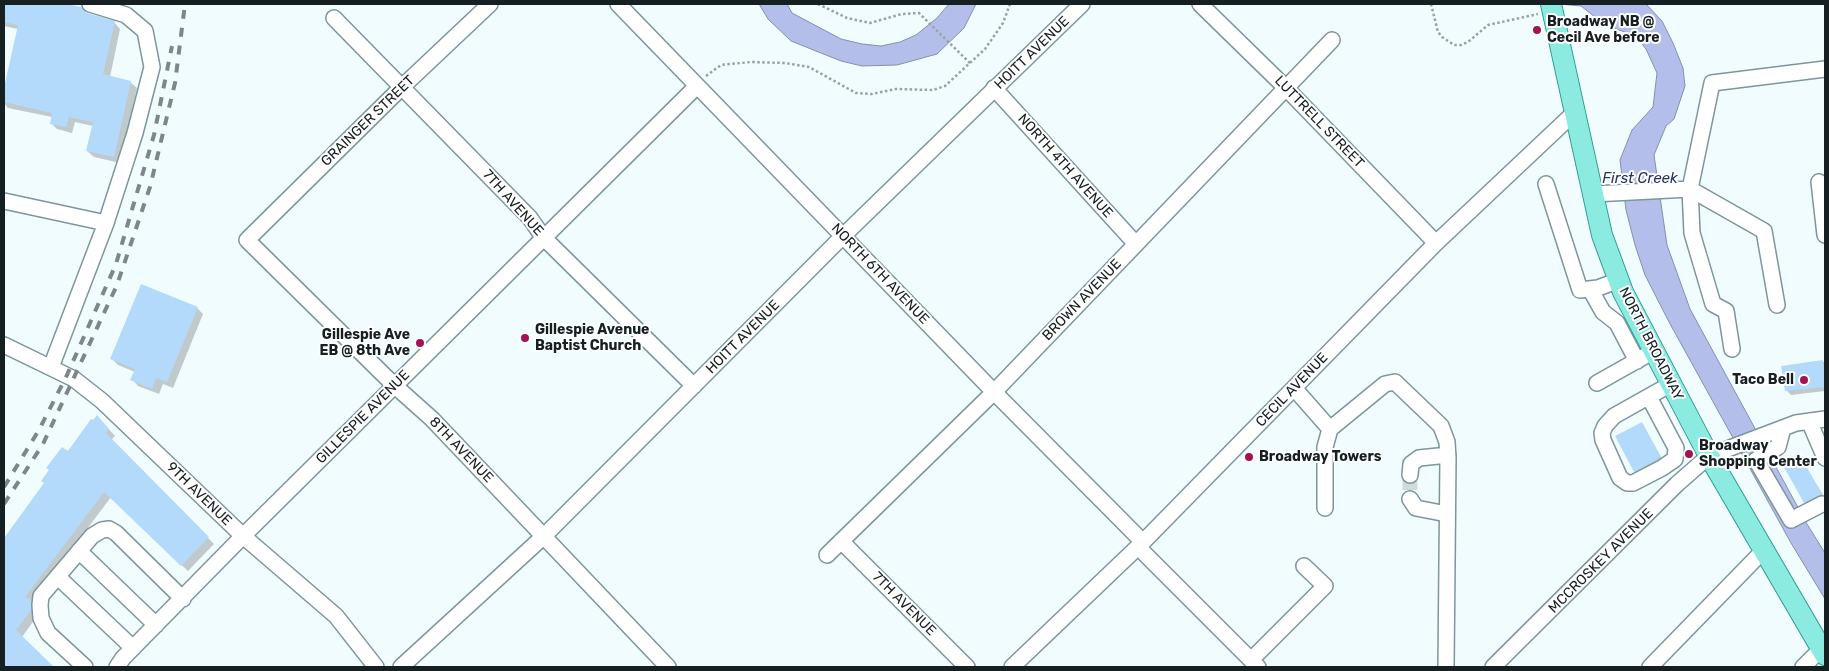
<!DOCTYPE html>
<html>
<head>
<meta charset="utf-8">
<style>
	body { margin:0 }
	#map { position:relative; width:1829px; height:671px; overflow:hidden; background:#f1fcff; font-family:Rubik,sans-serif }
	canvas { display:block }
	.frame { position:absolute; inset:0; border:5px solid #161f22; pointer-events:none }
</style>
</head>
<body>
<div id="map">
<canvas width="1829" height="671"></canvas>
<div class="frame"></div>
</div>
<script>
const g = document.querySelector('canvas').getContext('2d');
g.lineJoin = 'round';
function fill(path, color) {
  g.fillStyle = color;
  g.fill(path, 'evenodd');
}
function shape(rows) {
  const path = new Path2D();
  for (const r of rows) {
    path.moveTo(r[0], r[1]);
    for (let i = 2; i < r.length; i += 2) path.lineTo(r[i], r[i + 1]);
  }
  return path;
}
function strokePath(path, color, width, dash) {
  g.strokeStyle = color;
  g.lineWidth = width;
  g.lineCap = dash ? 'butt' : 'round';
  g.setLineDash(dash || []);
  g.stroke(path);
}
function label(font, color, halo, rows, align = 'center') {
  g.font = font + ' Rubik,sans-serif';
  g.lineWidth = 4;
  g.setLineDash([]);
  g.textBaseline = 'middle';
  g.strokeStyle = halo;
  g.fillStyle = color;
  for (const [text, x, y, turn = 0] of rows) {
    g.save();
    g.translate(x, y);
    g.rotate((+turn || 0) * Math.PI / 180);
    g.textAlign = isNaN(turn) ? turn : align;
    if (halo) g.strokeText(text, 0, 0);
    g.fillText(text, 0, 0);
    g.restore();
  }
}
const water = shape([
	[759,4,787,4,792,13,841,39,862,44,881,46,900,42,916,35,937,18,949,4,976,4,964,28,937,54,897,65,862,66,841,61,791,41,768,19,759,4],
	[1559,4,1646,4,1662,21,1673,43,1683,68,1685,86,1674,119,1666,126,1654,155,1667,245,1690,309,1807,524,1825,553,1825,599,1791,543,1669,322,1645,275,1635,245,1626,210,1620,160,1632,130,1653,107,1657,73,1646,49,1636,36,1605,25,1581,6,1559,4]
]);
fill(water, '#b3bfea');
strokePath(water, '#848fae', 1);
fill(shape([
	[4,4,61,4,81,8,87,14,114,22,120,29,110,77,130,82,137,88,120,163,94,157,87,151,93,126,75,122,72,133,57,129,51,123,52,117,8,108,4,103,4,93,18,29,4,26],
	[197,308,203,314,173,388,163,384,159,394,138,386,132,379,135,372,118,365,112,359],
	[1823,361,1825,364,1825,391,1791,395,1787,391],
	[103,423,115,436,111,440,214,544,188,571,111,497,32,603,37,608,37,616,22,637,52,667,4,667,4,540,68,453],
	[1641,423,1664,462,1640,476,1635,471],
	[1801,459,1825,498,1810,507,1805,502]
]), '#0003');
fill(shape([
	[4,4,67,4,81,7,87,13,115,21,103,74,131,81,114,157,86,151,93,122,69,117,66,127,50,124,52,113,4,102,4,88,18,25,4,22],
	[141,284,198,307,167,382,156,378,152,389,130,380,135,369,110,359],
	[1823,360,1825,387,1785,391,1781,366],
	[97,415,109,429,106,433,209,537,181,566,104,492,25,597,31,600,31,610,16,630,54,667,4,667,4,538,44,483,41,481,49,470,46,468,62,447,68,451,91,419,93,420],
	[1642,422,1661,457,1634,472,1615,436],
	[1801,457,1822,494,1804,503,1784,467]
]), '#b3dafb');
strokePath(shape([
	[1410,475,1410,499]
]), '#d0dbde', 15, [15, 8]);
const minor = shape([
	[490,4,401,88,247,240,395,386,432,419,668,667],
	[618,4,994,392,1143,542],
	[1200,4,1285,87,1436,243],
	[334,18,530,218,543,237,694,386],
	[994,88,1135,243],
	[1819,182,1825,235],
	[1546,184,1580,290,1598,288,1619,280],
	[1690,189,1692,233,1713,304,1726,311,1732,349],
	[1690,189,1764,231,1777,305],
	[1593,194,1690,189,1712,83,1825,69],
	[4,201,106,223],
	[1590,289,1603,312,1617,323,1637,361],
	[4,345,74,379,102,401,243,536,336,616,376,667],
	[51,367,106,223,135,133,152,67,145,31,126,15,90,4],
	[1597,383,1645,356],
	[1294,388,1330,429,1385,384,1395,382,1441,426,1447,442,1448,458,1446,667],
	[1649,397,1676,448,1675,459,1662,468,1633,483,1627,483,1620,478,1603,440,1602,433,1605,426,1614,416,1671,384],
	[1809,421,1825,458],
	[1783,428,1778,447,1756,460,1791,520,1822,504],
	[1410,475,1411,464,1419,458,1448,455],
	[1410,499,1416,508,1447,514],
	[1325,508,1325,447,1330,429],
	[841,541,967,667],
	[1138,547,1258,667],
	[79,551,156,625],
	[827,555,994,392,1332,40],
	[58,577,133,648],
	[1251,660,1325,586,1304,566],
	[85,667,48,633,41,618,40,605,41,596,92,536,102,530,109,529,116,533,183,599],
	[117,667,123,658,243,536,697,86],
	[401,667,544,536,843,236,1082,4],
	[1012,667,1143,542,1436,243,1574,113],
	[1493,667,1677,484,1709,456,1796,423,1825,419],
	[1650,667,1764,550],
	[1803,667,1821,649]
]);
const major = shape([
	[1551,4,1602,235,1623,292,1709,456,1825,655]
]);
strokePath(minor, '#7d969c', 18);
strokePath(major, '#309b91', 22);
strokePath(shape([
	[818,4,847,18,870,23,902,14,919,13,970,63],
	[1431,4,1438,32,1442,37,1454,45,1461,45,1468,42,1488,25,1538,14],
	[706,76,721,65,751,62,785,63,809,67,856,93,872,94,896,89,933,90,945,86,985,49,1003,23,1010,4]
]), '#98a2a5', 2.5, [2.5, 2.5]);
strokePath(minor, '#fff', 15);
strokePath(major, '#8bebe1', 20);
strokePath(shape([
	[4,487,39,430,67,375,116,264,154,135,172,46],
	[4,504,43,444,117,285,150,187,175,83,185,4]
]), '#7d8689', 4, [9, 9]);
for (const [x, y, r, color] of [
	[1537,30,5,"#a41253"],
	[525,338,5,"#a41253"],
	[420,343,5,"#a41253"],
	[1804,380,5,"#a41253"],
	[1689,454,5,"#a41253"],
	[1249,457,5,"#a41253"]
]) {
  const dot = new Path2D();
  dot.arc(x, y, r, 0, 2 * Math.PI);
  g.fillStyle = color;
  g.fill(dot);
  strokePath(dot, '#fff', 2);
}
label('bold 14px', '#161f22', '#fff', [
	["Broadway NB @",1547,22],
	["Cecil Ave before",1547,38],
	["Gillespie Avenue",535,330],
	["Baptist Church",535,346],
	["Gillespie Ave",410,335,"right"],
	["EB @ 8th Ave",410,351,"right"],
	["Taco Bell",1794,380,"right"],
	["Broadway",1699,446],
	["Shopping Center",1699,462],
	["Broadway Towers",1259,457]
], 'left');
label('14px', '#161f22', '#fff', [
	["HOITT AVENUE",1032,53,-44],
	["GRAINGER STREET",368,121,-44],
	["LUTTRELL STREET",1319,122,46],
	["NORTH 4TH AVENUE",1065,166,48],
	["7TH AVENUE",513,203,48],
	["NORTH 6TH AVENUE",880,274,46],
	["BROWN AVENUE",1082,300,-46],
	["HOITT AVENUE",743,337,-45],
	["NORTH BROADWAY",1651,344,63],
	["CECIL AVENUE",1292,390,-46],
	["GILLESPIE AVENUE",363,417,-45],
	["8TH AVENUE",461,450,46],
	["9TH AVENUE",199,494,44],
	["MCCROSKEY AVENUE",1601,561,-45],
	["7TH AVENUE",904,604,45]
]);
label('italic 15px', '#283166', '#fff', [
	["First Creek",1640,179]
]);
</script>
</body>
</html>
